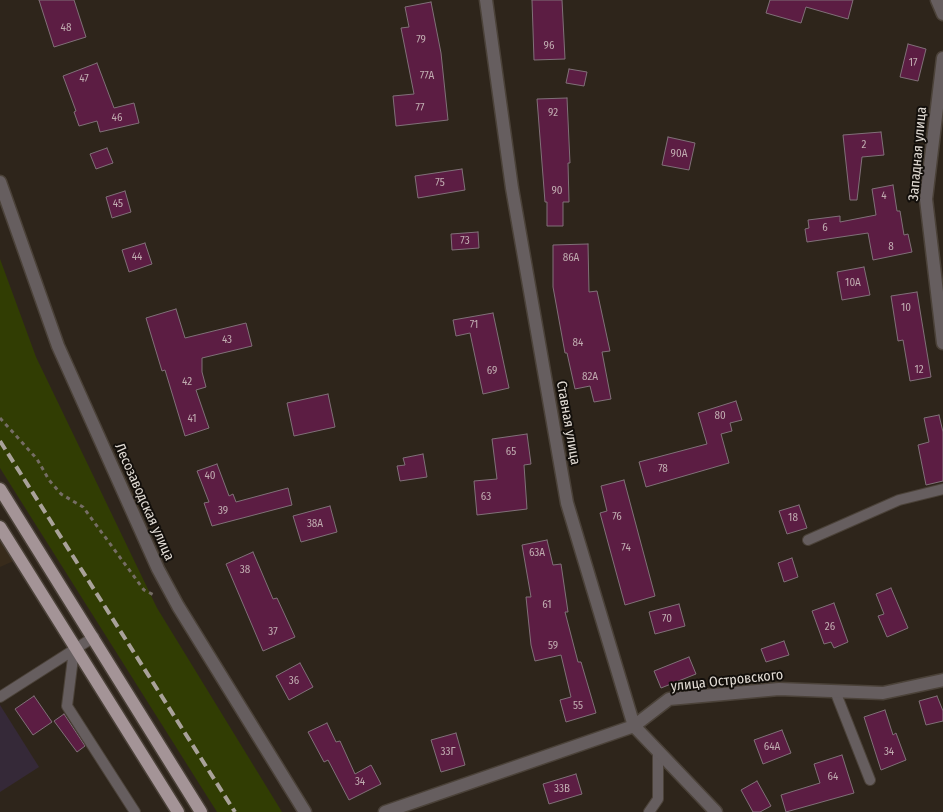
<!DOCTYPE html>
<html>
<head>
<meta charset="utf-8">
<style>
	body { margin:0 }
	canvas { display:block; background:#2e251b }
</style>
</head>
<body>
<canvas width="943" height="812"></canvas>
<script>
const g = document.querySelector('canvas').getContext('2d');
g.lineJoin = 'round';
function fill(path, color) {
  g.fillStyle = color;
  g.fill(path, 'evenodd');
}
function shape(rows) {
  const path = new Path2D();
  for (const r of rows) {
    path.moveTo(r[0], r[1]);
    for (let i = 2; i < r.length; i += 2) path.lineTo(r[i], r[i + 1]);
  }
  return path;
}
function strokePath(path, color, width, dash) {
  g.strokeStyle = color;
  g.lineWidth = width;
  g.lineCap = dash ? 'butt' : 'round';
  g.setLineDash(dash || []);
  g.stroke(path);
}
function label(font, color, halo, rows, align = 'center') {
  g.font = font + ' "Fira Sans Condensed",sans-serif';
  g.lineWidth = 4;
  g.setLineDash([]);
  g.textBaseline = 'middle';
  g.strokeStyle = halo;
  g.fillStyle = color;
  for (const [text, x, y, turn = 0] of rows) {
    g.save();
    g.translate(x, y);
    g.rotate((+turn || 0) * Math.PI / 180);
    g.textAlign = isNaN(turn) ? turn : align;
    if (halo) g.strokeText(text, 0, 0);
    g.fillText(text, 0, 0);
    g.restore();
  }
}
fill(shape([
	[0,527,20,558,0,567]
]), '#382b1b');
fill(shape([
	[0,705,39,767,0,792]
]), '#352938');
fill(shape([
	[0,259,36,357,157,608,282,812,217,812,0,468]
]), '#313d03');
const building = shape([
	[39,0,74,0,86,37,54,47,39,0],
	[532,0,562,0,565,59,534,60,532,0],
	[770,0,853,0,848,19,806,7,801,23,766,13,770,0],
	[431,2,441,53,448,120,396,126,393,96,414,94,401,28,409,27,405,7,431,2],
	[908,44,926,49,918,81,900,77,908,44],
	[97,63,114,108,134,103,139,123,100,132,97,121,79,126,74,112,76,111,63,76,97,63],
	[569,69,587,72,584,86,566,83,569,69],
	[567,98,570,163,568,163,569,202,563,202,563,226,547,226,547,202,545,202,537,99,567,98],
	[881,132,884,155,862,157,857,200,850,200,843,135,881,132],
	[668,137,695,143,689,170,662,165,668,137],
	[107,148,113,163,96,169,90,154,107,148],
	[462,169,465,190,418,198,415,176,462,169],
	[893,185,897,211,900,211,904,235,908,234,912,252,873,260,868,233,807,242,805,229,809,228,808,220,840,216,840,222,876,215,872,189,893,185],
	[125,191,131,212,112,218,106,197,125,191],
	[478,232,479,248,452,250,451,234,478,232],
	[145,243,152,264,129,272,122,250,145,243],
	[588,244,589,292,597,291,610,351,602,352,611,399,594,402,590,386,575,389,567,353,565,353,553,287,553,245,588,244],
	[864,267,870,295,842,300,837,272,864,267],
	[917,292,931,377,910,381,903,340,898,341,891,296,917,292],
	[176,309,185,338,246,323,252,346,202,358,202,372,206,387,196,390,209,428,185,436,165,370,162,371,146,318,176,309],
	[493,313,509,388,483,394,470,333,456,336,453,320,493,313],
	[328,394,335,427,294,436,287,403,328,394],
	[736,401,742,420,730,423,732,431,721,434,729,463,646,487,639,462,707,444,698,413,736,401],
	[939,415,943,432,943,481,926,485,918,445,929,442,924,418,939,415],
	[527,434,531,464,524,465,527,509,477,515,474,481,497,479,492,439,527,434],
	[423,454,427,477,400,481,397,466,405,465,403,458,423,454],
	[217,464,229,496,233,494,236,502,288,488,292,505,212,526,204,503,209,502,197,471,217,464],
	[624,480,655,596,625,605,600,513,607,511,601,486,624,480],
	[799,505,807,528,787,534,779,511,799,505],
	[330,506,337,532,301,542,293,516,330,506],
	[547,540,553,565,561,564,568,612,565,612,578,662,581,662,596,713,566,722,560,700,571,697,561,655,535,661,531,645,526,597,531,597,522,545,547,540],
	[253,552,273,599,277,598,295,637,263,651,226,564,253,552],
	[792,558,798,577,784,582,778,563,792,558],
	[891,588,908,628,887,637,878,616,884,614,876,594,891,588],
	[834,603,848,642,834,648,831,642,824,644,812,611,834,603],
	[679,604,685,626,655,634,649,612,679,604],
	[784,641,789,655,766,662,761,649,784,641],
	[689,657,696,674,661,688,654,671,689,657],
	[300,663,313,687,289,700,276,676,300,663],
	[34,696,52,722,33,735,15,709,34,696],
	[937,696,943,711,943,721,926,725,919,701,937,696],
	[885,710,893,735,896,733,906,760,881,770,864,717,885,710],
	[64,714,85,746,77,752,54,721,64,714],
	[327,723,336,742,340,741,355,774,371,765,381,784,349,800,328,760,324,762,308,732,327,723],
	[782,730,791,753,763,764,754,740,782,730],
	[456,733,465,765,441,772,431,740,456,733],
	[842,755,854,793,786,812,781,795,820,783,814,764,842,755],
	[576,774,582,794,549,804,543,784,576,774],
	[757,781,771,806,760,812,753,812,741,790,757,781]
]);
fill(building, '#5c1d43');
strokePath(building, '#807078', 1);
const service = shape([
	[808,540,899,500,943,489],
	[74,650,67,706,135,812],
	[835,691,870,780],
	[0,697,94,637],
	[649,812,658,799,658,752]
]);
const minor = shape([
	[486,0,512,188,567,503,634,726,716,812],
	[937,0,943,14],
	[943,58,926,199,943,343],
	[385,812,634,726,669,699,779,689,883,693,943,680]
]);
const tertiary = shape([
	[0,182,58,346,158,569,178,606,305,812]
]);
const primary = shape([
	[0,489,201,812],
	[0,527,178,812]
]);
strokePath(service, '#4b4239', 12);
strokePath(minor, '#4b4239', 15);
strokePath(tertiary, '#4b4239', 15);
strokePath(primary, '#4b4239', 15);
strokePath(shape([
	[0,418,37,459,49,480,61,494,83,507,144,590,154,595]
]), '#756d65', 3, [4, 4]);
strokePath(service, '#665e5f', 10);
strokePath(minor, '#665e5f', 12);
strokePath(tertiary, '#665e5f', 12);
strokePath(primary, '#a49497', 12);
strokePath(shape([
	[0,441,235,812]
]), '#a9a29a', 4, [10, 5]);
label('11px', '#c0acb0', null, [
	["48",66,28],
	["79",421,40],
	["96",549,46],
	["17",913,63],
	["77А",427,76],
	["47",84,79],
	["77",420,108],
	["92",553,113],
	["46",117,118],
	["2",864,145],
	["90А",679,154],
	["75",440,183],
	["90",557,191],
	["4",884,196],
	["45",118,204],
	["6",825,228],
	["73",465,241],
	["8",891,247],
	["44",137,257],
	["86А",571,258],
	["10А",853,283],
	["10",906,308],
	["71",474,325],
	["43",227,340],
	["84",578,343],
	["12",919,370],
	["69",492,371],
	["82А",590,377],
	["42",187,382],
	["80",720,416],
	["41",192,419],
	["65",511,452],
	["78",663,469],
	["40",210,476],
	["63",486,497],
	["39",223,511],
	["76",617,517],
	["18",793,518],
	["38А",315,524],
	["74",626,548],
	["63А",537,553],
	["38",245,570],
	["61",547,605],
	["70",667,619],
	["26",830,627],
	["37",273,632],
	["59",553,646],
	["36",294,681],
	["55",578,706],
	["64А",772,747],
	["33Г",448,752],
	["34",889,752],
	["64",833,777],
	["34",360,782],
	["33В",562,789]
]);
label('14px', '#e2dcd5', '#130f0b', [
	["Западная улица",918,154,-85],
	["Ставная улица",568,423,80],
	["Лесозаводская улица",144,502,66],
	["улица Островского",727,681,-6]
]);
</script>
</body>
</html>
